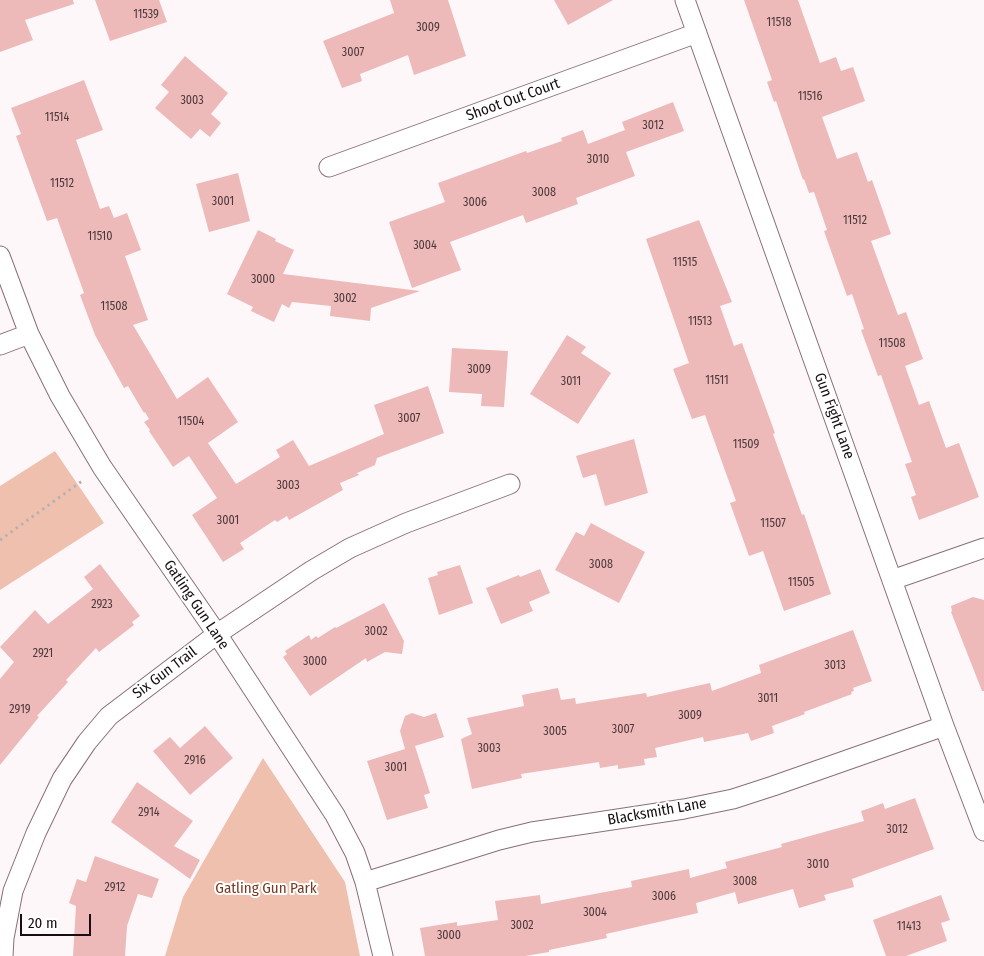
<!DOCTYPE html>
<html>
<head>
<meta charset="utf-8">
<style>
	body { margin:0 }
	#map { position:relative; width:984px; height:956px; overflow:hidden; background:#fdf7f9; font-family:"Fira Sans Condensed",sans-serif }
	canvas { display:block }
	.scale { position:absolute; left:20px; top:914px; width:71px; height:22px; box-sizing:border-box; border:2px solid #170e11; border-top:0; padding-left:6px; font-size:15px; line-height:18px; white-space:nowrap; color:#170e11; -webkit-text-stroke:4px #fff; paint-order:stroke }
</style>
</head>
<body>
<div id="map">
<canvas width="984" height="956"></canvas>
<div class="scale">20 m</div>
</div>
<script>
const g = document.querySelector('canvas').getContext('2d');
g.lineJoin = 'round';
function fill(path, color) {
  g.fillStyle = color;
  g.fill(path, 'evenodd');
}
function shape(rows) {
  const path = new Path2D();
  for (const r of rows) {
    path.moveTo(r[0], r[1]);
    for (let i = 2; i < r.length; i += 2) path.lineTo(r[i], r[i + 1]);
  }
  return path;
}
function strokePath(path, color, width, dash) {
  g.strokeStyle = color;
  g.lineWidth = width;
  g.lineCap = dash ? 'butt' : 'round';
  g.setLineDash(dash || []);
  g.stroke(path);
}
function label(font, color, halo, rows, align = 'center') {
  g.font = font + ' "Fira Sans Condensed",sans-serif';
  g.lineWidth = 4;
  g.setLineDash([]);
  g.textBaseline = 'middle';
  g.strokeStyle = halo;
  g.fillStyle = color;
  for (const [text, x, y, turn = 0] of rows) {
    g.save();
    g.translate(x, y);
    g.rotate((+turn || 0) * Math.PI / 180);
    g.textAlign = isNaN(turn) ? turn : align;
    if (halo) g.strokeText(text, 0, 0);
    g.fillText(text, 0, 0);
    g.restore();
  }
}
fill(shape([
	[55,451,104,523,0,590,0,486],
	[263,758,345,882,360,956,165,956,183,897]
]), '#f0c0af');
fill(shape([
	[0,0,73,0,74,4,25,20,33,40,0,52],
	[95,0,159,0,167,22,110,41],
	[390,0,448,0,466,56,414,75,408,55,360,74,362,81,342,88,323,41,394,13],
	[554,0,613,0,568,25],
	[744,0,798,0,820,63,836,57,841,71,853,67,865,101,822,117,837,159,857,152,868,182,872,180,891,234,871,241,898,315,906,312,923,359,905,366,919,405,929,401,946,448,959,443,979,497,919,520,911,497,916,495,905,464,912,462,881,375,878,376,861,330,864,329,852,294,847,296,824,231,827,230,814,192,809,193,804,179,803,180,776,101,774,102,767,82,772,80],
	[185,56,228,93,211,114,221,123,210,137,200,129,191,139,155,108,169,92,161,85],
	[84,80,103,130,76,140,100,209,109,206,114,218,127,213,141,250,125,256,148,320,133,325,177,399,208,377,238,422,208,443,236,484,280,457,276,450,293,440,309,466,384,434,374,405,428,386,444,433,377,458,375,465,357,473,359,475,340,483,343,490,289,520,287,516,277,522,275,520,240,543,244,549,223,562,192,515,217,498,189,456,173,467,149,431,150,430,144,422,149,419,145,412,144,413,128,386,124,388,95,335,80,295,84,293,57,218,47,221,16,136,21,134,11,108],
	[673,102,684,131,626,152,635,176,576,198,578,204,526,223,523,215,450,242,461,270,412,288,389,222,445,202,438,183,526,151,527,153,562,141,561,138,583,130,588,144,625,130,622,122],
	[238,173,250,221,209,232,196,184],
	[699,220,732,302,720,306,734,346,742,343,775,433,773,434,802,515,804,514,831,594,784,611,763,551,749,556,730,503,736,501,705,415,692,419,673,369,689,363,646,239],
	[258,230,276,239,275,241,294,250,283,274,420,291,371,308,370,321,330,316,331,306,292,302,289,308,282,304,274,322,251,311,253,307,227,294],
	[567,335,586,347,581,353,611,373,578,424,530,394],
	[452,348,508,351,504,407,481,406,482,394,449,392],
	[634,439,648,493,605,506,596,474,583,478,576,456],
	[591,523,645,552,619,603,555,570,576,532,584,536],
	[100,564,140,616,132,622,134,625,99,652,96,648,66,680,68,682,37,716,39,717,0,765,0,679,14,662,0,647,35,610,48,624,93,589,84,577],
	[460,565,473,603,439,615,428,578,438,575,437,572],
	[540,569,550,593,529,602,533,611,501,624,486,588,519,575,520,577],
	[973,597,984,600,984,691,982,691,951,612,952,611,951,606],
	[384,603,404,641,402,654,385,652,367,662,366,658,310,696,283,657,287,654,285,651,309,635,311,640,316,636,318,638,335,627,336,628],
	[853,630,872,681,853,688,854,691,851,692,852,694,804,712,805,714,772,726,774,733,751,741,748,733,704,742,703,737,655,748,657,757,644,759,645,765,618,769,618,765,600,768,599,762,521,774,522,778,472,789,461,739,472,734,467,718,524,706,522,695,558,688,561,700,575,698,576,704,646,693,647,697,710,683,712,691,761,673,759,665],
	[412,713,424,717,436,713,444,737,415,746,430,793,424,795,428,808,387,820,367,761,405,749,400,731,405,716],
	[205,726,233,758,190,795,153,751,170,737,180,748],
	[137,782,193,821,174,846,200,860,190,879,111,822],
	[915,798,934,849,852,879,854,887,824,895,826,900,799,908,793,889,738,904,735,892,696,903,698,913,606,934,607,938,549,950,549,952,525,956,425,956,420,928,457,922,457,926,498,920,495,901,540,895,541,904,632,887,631,881,689,869,690,878,727,868,725,862,782,847,781,844,864,821,861,811,870,808,883,803,885,809],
	[95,856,159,879,152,898,138,894,127,926,125,956,73,956,76,906,69,903,77,879,86,882],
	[941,895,950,920,941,923,947,941,906,956,886,956,873,920]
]), '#edb9b9');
const street = shape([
	[685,0,944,726,984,831],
	[329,167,697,33],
	[0,256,29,334,60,396,102,467,217,634,335,815,355,853,365,882,383,956],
	[0,345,29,334],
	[892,580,984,548],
	[365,882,499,840,532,832,684,809,733,799,773,786,944,726],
	[3,956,4,938,13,891,36,833,62,779,87,742,109,716,217,634,311,571,350,548,406,523,510,484]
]);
strokePath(street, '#896f78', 21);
strokePath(shape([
	[0,540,82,481]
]), '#b8b1b3', 3, [2.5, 4]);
strokePath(street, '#fff', 19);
label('12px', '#4c393b', null, [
	["11539",146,15],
	["11518",779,23],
	["3009",428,28],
	["3007",353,53],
	["11516",810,97],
	["3003",192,101],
	["11514",57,118],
	["3012",653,126],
	["3010",598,160],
	["11512",62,184],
	["3008",544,193],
	["3001",223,202],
	["3006",475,203],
	["11512",855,221],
	["11510",100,237],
	["3004",425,246],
	["11515",685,263],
	["3000",263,280],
	["3002",345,299],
	["11508",114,307],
	["11513",700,322],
	["11508",892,344],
	["3009",479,370],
	["11511",717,381],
	["3011",571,382],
	["3007",409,419],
	["11504",191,422],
	["11509",746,445],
	["3003",288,486],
	["3001",228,521],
	["11507",773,524],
	["3008",601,565],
	["11505",801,583],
	["2923",102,605],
	["3002",376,632],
	["2921",43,654],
	["3000",315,662],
	["3013",835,666],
	["3011",768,699],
	["2919",20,710],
	["3009",690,716],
	["3007",623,730],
	["3005",555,732],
	["3003",489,749],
	["2916",195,761],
	["3001",396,768],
	["2914",149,813],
	["3012",897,830],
	["3010",818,865],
	["3008",745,882],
	["2912",115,888],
	["3006",664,897],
	["3004",595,913],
	["3002",522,926],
	["11413",909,927],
	["3000",449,936]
]);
label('15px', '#170e11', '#fff', [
	["Shoot Out Court",513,100,-20],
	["Gun Fight Lane",834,416,70],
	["Gatling Gun Lane",196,605,56],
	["Six Gun Trail",165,673,-37],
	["Blacksmith Lane",657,812,-10]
]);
label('15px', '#773a25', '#fff', [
	["Gatling Gun Park",266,889]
]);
</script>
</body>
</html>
